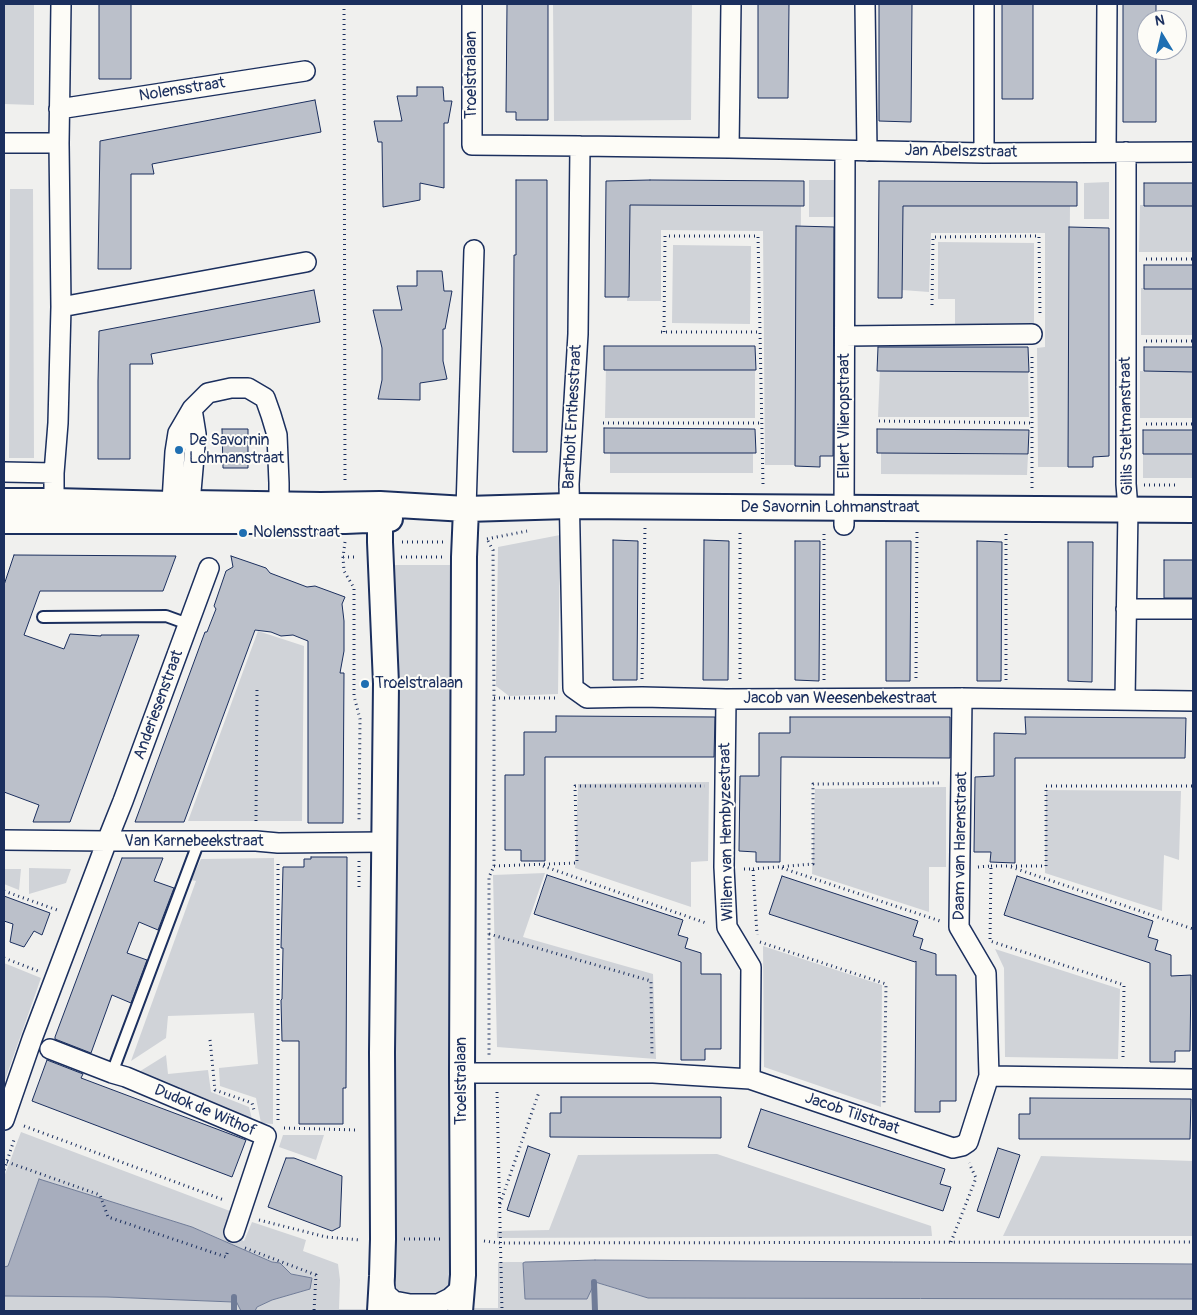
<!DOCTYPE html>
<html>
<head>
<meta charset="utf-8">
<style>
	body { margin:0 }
	#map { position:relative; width:1197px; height:1315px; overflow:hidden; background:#f0f0ee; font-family:Pangolin,sans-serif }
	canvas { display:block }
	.frame { position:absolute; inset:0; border:5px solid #1b2f5e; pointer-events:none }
	.north { position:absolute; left:1137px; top:10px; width:50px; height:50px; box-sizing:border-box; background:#fdfcf7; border:1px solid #a3aaba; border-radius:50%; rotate:351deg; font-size:14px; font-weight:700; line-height:20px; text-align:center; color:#1b2f5e }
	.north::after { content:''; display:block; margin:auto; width:18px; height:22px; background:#1f6fb2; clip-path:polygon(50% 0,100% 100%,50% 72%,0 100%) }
</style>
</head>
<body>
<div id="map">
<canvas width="1197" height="1315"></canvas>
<div class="frame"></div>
<div class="north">N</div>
</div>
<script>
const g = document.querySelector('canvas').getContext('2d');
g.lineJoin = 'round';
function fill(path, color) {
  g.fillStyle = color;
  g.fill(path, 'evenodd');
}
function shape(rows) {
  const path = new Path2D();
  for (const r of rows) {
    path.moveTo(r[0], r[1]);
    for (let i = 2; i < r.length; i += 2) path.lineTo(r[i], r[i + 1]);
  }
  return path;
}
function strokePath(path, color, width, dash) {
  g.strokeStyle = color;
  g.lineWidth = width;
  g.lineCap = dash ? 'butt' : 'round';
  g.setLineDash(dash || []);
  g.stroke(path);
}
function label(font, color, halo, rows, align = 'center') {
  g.font = font + ' Pangolin,sans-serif';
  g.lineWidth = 4;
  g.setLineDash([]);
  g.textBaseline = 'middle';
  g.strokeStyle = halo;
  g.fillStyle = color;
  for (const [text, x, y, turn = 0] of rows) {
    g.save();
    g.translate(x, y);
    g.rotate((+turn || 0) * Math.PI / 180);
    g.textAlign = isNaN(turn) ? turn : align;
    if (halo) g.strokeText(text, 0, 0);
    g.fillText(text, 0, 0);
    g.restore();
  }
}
fill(shape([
	[4,4,34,4,34,105,4,104],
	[553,4,692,4,691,120,554,121],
	[809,180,834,180,834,217,809,217],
	[1109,182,1109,219,1084,219,1084,183],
	[10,189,33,189,34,458,9,458],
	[628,199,801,201,800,465,765,465,763,231,661,230,661,301,627,301],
	[902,205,1070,206,1068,467,1038,467,1037,348,1045,347,1045,233,931,233,929,292,902,290],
	[1140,205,1193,205,1193,252,1139,252],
	[938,242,1034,243,1034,325,955,325,955,299,938,299],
	[673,245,751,246,750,324,672,323],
	[1141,288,1193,288,1193,335,1141,335],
	[606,366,755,366,755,418,605,418],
	[880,368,1028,369,1029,417,878,417],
	[1140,371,1193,371,1193,418,1140,418],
	[753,450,753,473,610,473,610,451],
	[1143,451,1193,451,1193,478,1143,478],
	[881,453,1028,455,1027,475,881,474],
	[560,535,558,694,509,696,496,686,498,547],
	[392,565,458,565,454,1308,498,1308,498,1262,525,1262,523,1263,525,1299,594,1282,648,1298,1193,1299,1193,1311,4,1311,4,1296,107,1297,233,1302,234,1297,257,1307,272,1300,310,1289,312,1279,291,1274,280,1263,273,1262,192,1227,39,1179,8,1267,4,1267,4,1177,21,1132,230,1211,223,1232,244,1241,252,1222,306,1240,303,1251,338,1264,340,1280,339,1309,388,1309],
	[258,631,304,646,302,821,188,821],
	[709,782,708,861,691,862,691,907,575,868,578,784],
	[946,787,946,867,929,867,929,912,812,874,815,789],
	[1046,790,1181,791,1179,860,1164,855,1162,911,1045,873],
	[274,858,273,1124,261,1123,256,1098,220,1086,219,1068,258,1064,254,1013,168,1016,166,1038,131,1061,196,881,191,880,201,859],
	[29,868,71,869,66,883,29,894],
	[4,869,21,869,19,890,4,884],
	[545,873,523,937,653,974,656,1059,497,1047,493,875],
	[763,946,882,985,881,1107,764,1067],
	[995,949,1120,989,1118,1059,1005,1057,1004,968],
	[4,963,41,978,4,1083],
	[166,1055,168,1074,208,1070,211,1092,249,1107,252,1119,134,1075],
	[283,1135,324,1135,316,1160,279,1147],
	[717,1154,931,1226,932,1236,497,1238,497,1231,549,1230,578,1155],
	[1041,1156,1193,1161,1193,1236,1003,1236]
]), '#d0d3d8');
const water = shape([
	[39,1179,192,1227,272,1262,280,1263,291,1274,312,1278,310,1289,272,1300,257,1307,255,1311,241,1311,234,1297,233,1302,107,1297,4,1296,4,1267,8,1266,39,1179],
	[595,1260,1193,1264,1193,1299,648,1298,595,1282,587,1299,525,1299,523,1263,525,1262,595,1260]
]);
fill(water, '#a7adbd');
strokePath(water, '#6f7b97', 1);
strokePath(shape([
	[594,1282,595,1311],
	[234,1297,234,1311]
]), '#6f7b97', 6);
const building = shape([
	[99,4,131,4,131,79,99,79,99,4],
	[507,4,548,4,548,120,516,120,516,112,506,112,507,4],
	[758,4,789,4,788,98,758,98,758,4],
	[879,4,912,4,911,122,879,121,879,4],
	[1002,4,1033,4,1033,99,1002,99,1002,4],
	[1123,4,1156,4,1156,20,1147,20,1147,50,1156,50,1156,122,1123,122,1123,4],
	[417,87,443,87,444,101,452,101,448,123,444,123,444,188,420,183,420,200,383,207,382,142,378,142,374,121,402,121,397,96,417,96,417,87],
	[315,100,321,132,152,164,154,174,131,174,131,269,98,269,100,141,315,100],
	[516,180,547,180,547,452,513,452,514,255,516,255,516,180],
	[650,180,804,181,804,206,630,205,629,297,605,297,606,181,650,180],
	[879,181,1077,182,1077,206,903,206,902,298,878,298,879,181],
	[1144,183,1193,183,1193,206,1144,206,1144,183],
	[796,226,834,227,833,456,820,456,820,467,795,466,796,226],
	[1069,227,1109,228,1109,456,1093,457,1093,467,1068,467,1069,227],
	[1144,265,1193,265,1193,289,1144,289,1144,265],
	[417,271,442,271,444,291,452,291,445,329,443,329,443,361,447,379,420,383,420,400,378,399,382,380,382,348,373,310,402,310,397,286,417,286,417,271],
	[314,290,320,322,151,354,153,364,130,364,130,459,98,459,98,381,99,331,314,290],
	[604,346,755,346,756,370,604,370,604,346],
	[878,347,1028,347,1029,372,877,371,878,347],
	[1144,347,1193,347,1193,372,1144,371,1144,347],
	[604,428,755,429,756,453,604,453,604,428],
	[222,429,248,429,248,468,223,468,222,429],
	[877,429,1029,430,1028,454,877,453,877,429],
	[1143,430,1193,430,1193,454,1143,454,1143,430],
	[613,540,638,541,637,680,613,680,613,540],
	[704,540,729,541,728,680,703,680,704,540],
	[795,541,820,541,819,681,795,680,795,541],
	[886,541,911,541,910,681,886,681,886,541],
	[977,541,1002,542,1001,681,977,681,977,541],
	[1068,542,1093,542,1092,682,1068,681,1068,542],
	[14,555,176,556,163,591,40,591,24,635,64,649,70,634,101,636,101,635,139,635,70,822,33,822,39,805,4,792,4,585,14,555],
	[231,556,266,568,270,573,307,587,315,586,345,597,342,604,344,621,344,651,340,673,344,673,343,823,308,823,308,641,293,635,281,636,271,632,255,630,184,822,135,822,205,632,207,632,216,609,214,606,226,571,233,567,231,556],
	[1164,560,1193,560,1193,598,1164,598,1164,560],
	[556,716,715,717,714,757,545,757,545,861,521,861,521,850,505,850,505,775,524,775,524,732,556,732,556,716],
	[790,717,950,717,950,758,781,757,780,862,756,862,756,852,739,851,740,776,759,776,759,733,790,733,790,717],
	[1025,717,1186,718,1185,758,1015,758,1015,863,990,862,991,852,974,852,975,777,994,776,994,733,1026,734,1025,717],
	[311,857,347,857,346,1088,343,1088,343,1124,299,1124,299,1041,282,1041,281,1000,282,999,283,948,281,948,283,867,304,867,304,859,311,859,311,857],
	[122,858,163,858,154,881,174,888,158,930,139,922,127,953,147,960,131,1003,112,995,91,1053,55,1039,55,1037,122,858],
	[547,875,683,920,678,935,688,938,685,948,701,953,701,974,721,974,721,1049,705,1049,705,1060,681,1060,681,962,534,914,547,875],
	[782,876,918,921,913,936,923,939,920,949,936,954,936,975,956,975,956,1101,940,1101,940,1112,915,1112,916,961,915,962,769,914,782,876],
	[1017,876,1153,921,1148,937,1158,940,1155,950,1171,955,1171,976,1191,975,1190,1051,1175,1051,1175,1062,1150,1062,1150,963,1004,915,1017,876],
	[4,896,50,913,42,935,34,931,24,947,10,942,13,924,4,921,4,896],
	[47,1060,83,1074,81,1078,246,1140,232,1177,32,1101,47,1060],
	[561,1097,721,1097,721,1138,550,1137,550,1113,561,1113,561,1097],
	[1030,1098,1191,1099,1190,1139,1019,1139,1019,1114,1030,1114,1030,1098],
	[761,1109,945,1169,940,1184,951,1187,943,1211,748,1147,761,1109],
	[528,1146,550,1154,529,1217,507,1210,528,1146],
	[998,1148,1020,1155,999,1218,977,1211,998,1148],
	[286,1158,294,1158,342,1176,340,1227,332,1231,268,1207,286,1158]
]);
fill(building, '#bbc0ca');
strokePath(building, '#1b2f5e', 1);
const service = shape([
	[43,617,166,616,188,624],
	[112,1073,199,841]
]);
const minor = shape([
	[472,4,472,145,580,146,729,148,731,4],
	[865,4,867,151],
	[59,109,305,71],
	[4,143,59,143],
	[580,146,578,334,569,484,573,688,587,698,642,697,726,699,962,698,1193,701],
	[729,148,984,153,1193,152],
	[1106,152,1107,4],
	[984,153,984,4],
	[61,307,306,262],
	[845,336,1032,334],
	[4,472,54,473],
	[466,509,474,250],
	[54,515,54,473,58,423,61,307,59,143,61,4],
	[190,517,190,503,196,434,192,409],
	[171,518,175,452,178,433,192,409,208,393,231,388,248,388,265,398,271,415,277,435,279,483,279,517],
	[844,525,845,151],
	[1126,609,1193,609],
	[962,698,959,927,986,973,989,1076],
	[726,699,724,867,727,927,751,967,750,1079],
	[1125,700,1128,509,1126,484,1126,152],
	[4,840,107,841,256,841,278,843,384,842],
	[50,1049,112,1073,126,1077,266,1136,234,1232],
	[462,1073,653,1073,750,1079,953,1148,962,1146,968,1142,989,1076,1193,1079],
	[4,1120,32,1039,107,841,123,801,209,568],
	[383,1278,386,1294,394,1301,410,1304,438,1304,450,1298,459,1290,462,1280]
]);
const tertiary = shape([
	[4,501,54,501,172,504,190,503,321,505,380,504,466,509,569,506,1193,510],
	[4,521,345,521,390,519],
	[380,1311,382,1276,383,1239,382,1052,386,684,380,542,380,504],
	[460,1311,463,1275,462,1073,464,557,466,509]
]);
strokePath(service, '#1b2f5e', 14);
strokePath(minor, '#1b2f5e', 22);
strokePath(tertiary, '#1b2f5e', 28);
strokePath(shape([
	[344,4,345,483],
	[1146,259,1193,259],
	[932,305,933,237,1039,236,1040,316],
	[661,332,760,332,763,484],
	[664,332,665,236,758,236,760,332],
	[1146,341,1193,341],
	[879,421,1032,423],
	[603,423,762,423],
	[1146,424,1193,424],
	[1144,485,1178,485],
	[1032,488,1032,354],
	[487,539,527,531],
	[488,541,493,550,494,698,494,866,489,877,489,1055],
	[345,542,343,557,344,571,354,588,354,696,360,719,359,822],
	[402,542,443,542],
	[343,557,358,557],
	[401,557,443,557],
	[916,678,917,530],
	[642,679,645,528],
	[740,679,740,530],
	[824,680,824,531],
	[1006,680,1006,532],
	[494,698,556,698],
	[256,821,257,686],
	[359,861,359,889],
	[494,866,577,863,575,786,705,786],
	[543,866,706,923],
	[991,866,1046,866,1046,786,1193,786],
	[978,867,991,866,990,941,1124,985,1123,1058],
	[1011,867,1193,929],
	[782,868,940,921],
	[744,869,753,869,757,935],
	[753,869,813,864,813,784,941,783],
	[4,891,60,911],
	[489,934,651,981,652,1055],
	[760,942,886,984,884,1105],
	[4,958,38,971],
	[210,1040,215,1090,252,1103,254,1110],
	[497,1092,502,1311],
	[278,1120,278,861],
	[24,1126,224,1200],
	[284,1128,358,1130],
	[7,1162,100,1195,108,1217,226,1257,228,1250],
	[4,1170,15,1137],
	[500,1204,539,1092],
	[259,1220,326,1237,360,1240],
	[404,1239,440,1239],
	[484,1241,500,1243,1193,1242],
	[951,1242,976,1178,969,1163],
	[245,1248,316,1275,314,1311]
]), '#1b2f5e', 3, [1, 4]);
strokePath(service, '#fdfcf7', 10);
strokePath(minor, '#fdfcf7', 19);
strokePath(tertiary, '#fdfcf7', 24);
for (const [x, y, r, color] of [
	[179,450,5,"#1f6fb2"],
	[243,533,5,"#1f6fb2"],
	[365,684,5,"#1f6fb2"]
]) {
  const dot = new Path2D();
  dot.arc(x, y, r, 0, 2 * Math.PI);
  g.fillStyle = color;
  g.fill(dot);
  strokePath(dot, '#fdfcf7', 2);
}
label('16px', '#1b2f5e', '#fdfcf7', [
	["Troelstralaan",472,75,-90],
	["Nolensstraat",182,90,-9],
	["Jan Abelszstraat",961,152,1],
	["Ellert Vlieropstraat",845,416,-90],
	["Bartholt Enthesstraat",573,417,-87],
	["Gillis Steltmanstraat",1127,426,-91],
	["De Savornin Lohmanstraat",830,508],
	["Jacob van Weesenbekestraat",840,699],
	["Anderiesenstraat",159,705,-70],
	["Willem van Hembyzestraat",727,832,-91],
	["Van Karnebeekstraat",194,842],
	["Daam van Harenstraat",961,846,-89],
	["Troelstralaan",462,1081,-90],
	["Dudok de Withof",205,1111,23],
	["Jacob Tilstraat",852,1114,19]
]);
label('16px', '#1b2f5e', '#fdfcf7', [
	["De Savornin",189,441],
	["Lohmanstraat",189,459],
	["Nolensstraat",253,533],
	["Troelstralaan",375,684]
], 'left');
</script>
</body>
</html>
